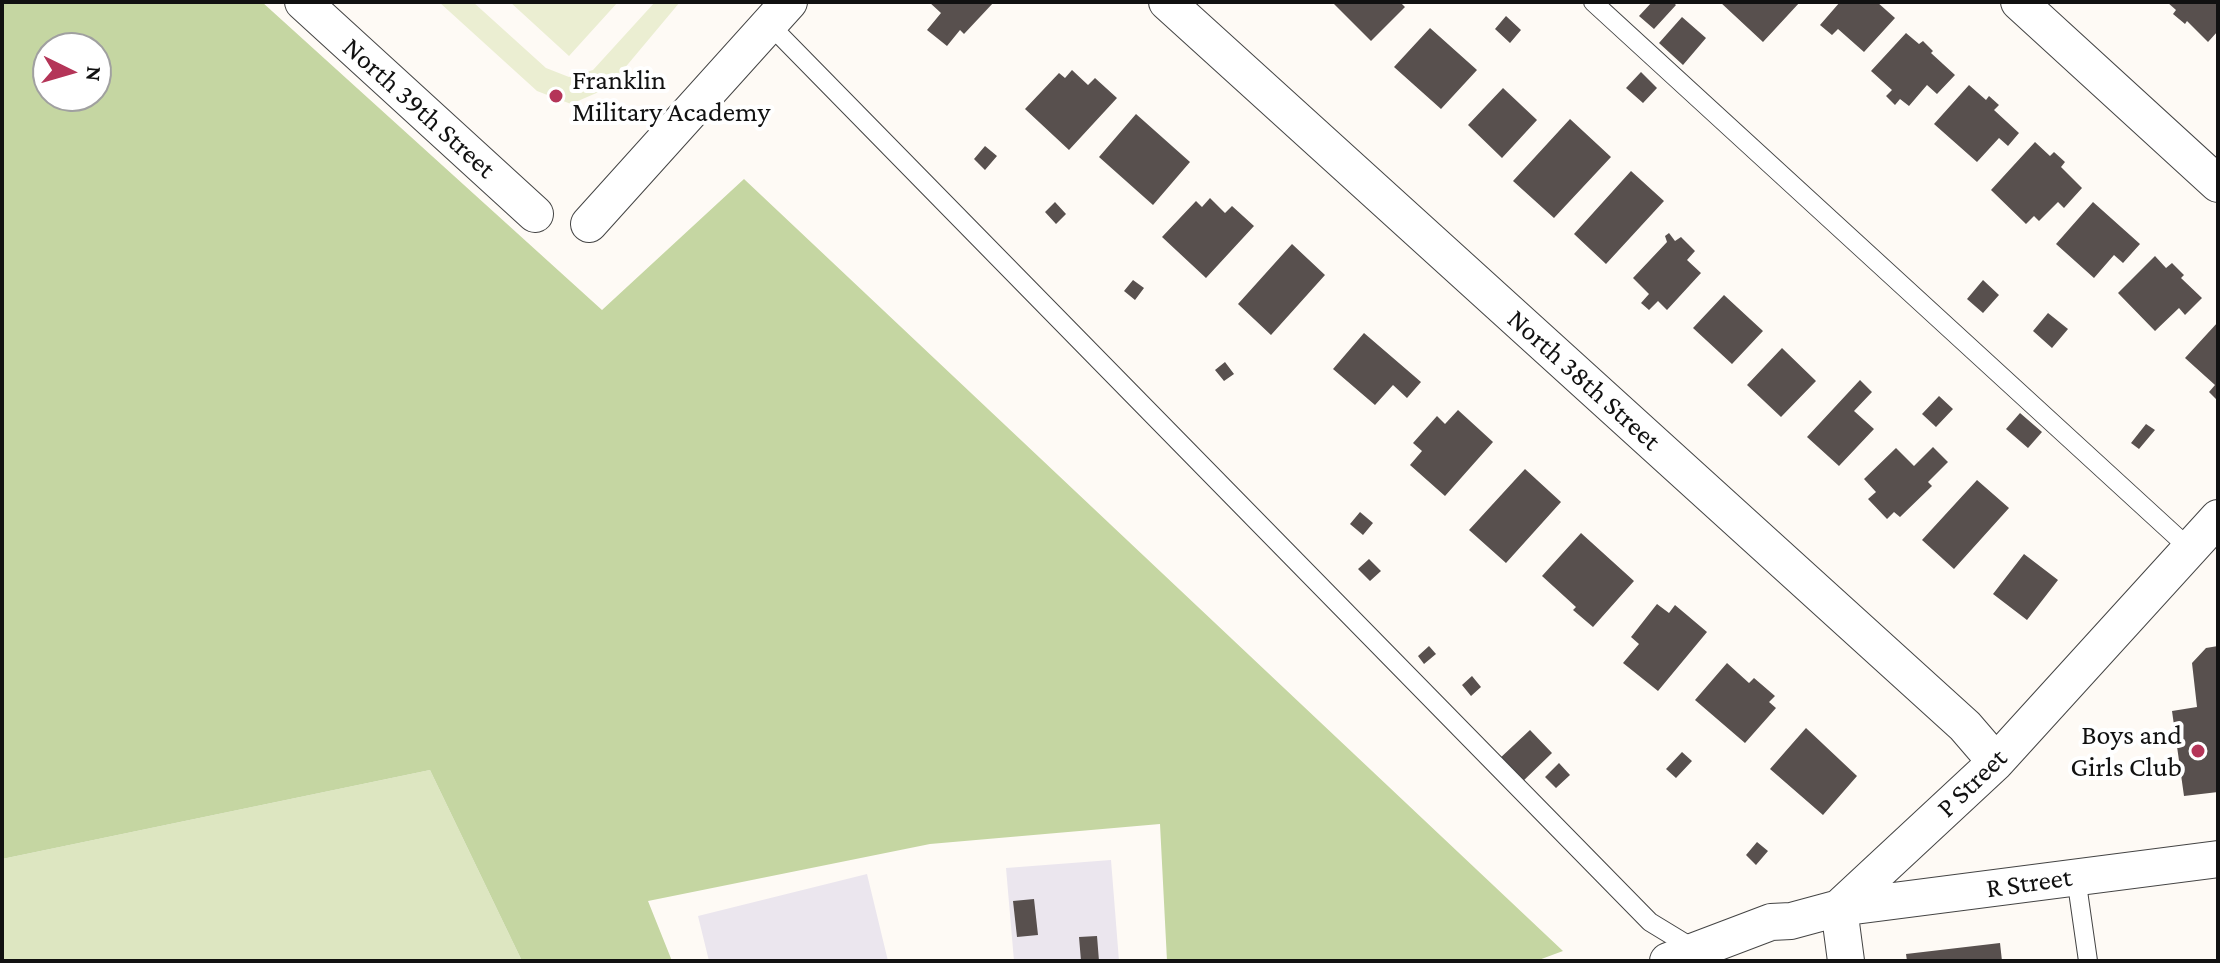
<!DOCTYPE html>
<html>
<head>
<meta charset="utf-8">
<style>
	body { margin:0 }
	#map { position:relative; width:2220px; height:963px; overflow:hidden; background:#fefaf5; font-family:"Crimson Pro",serif }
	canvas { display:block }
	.frame { position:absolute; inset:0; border:4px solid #111; pointer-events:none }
	.north { position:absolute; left:32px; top:32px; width:80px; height:80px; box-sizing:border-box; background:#fff; border:2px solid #a0a0a0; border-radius:50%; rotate:95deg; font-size:22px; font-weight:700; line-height:32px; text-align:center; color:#111 }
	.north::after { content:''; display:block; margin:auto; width:28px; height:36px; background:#b43558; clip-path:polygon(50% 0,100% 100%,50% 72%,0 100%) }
</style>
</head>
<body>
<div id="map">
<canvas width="2220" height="963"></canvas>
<div class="frame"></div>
<div class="north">N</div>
</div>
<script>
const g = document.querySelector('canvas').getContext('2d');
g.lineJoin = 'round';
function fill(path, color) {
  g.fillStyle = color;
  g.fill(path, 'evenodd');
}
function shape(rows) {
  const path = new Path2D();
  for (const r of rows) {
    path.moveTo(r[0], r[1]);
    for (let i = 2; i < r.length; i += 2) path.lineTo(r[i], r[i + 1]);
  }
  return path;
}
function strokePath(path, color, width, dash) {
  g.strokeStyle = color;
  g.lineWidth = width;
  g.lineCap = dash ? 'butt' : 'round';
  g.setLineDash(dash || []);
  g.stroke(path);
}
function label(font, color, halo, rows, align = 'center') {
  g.font = font + ' "Crimson Pro",serif';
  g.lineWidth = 8;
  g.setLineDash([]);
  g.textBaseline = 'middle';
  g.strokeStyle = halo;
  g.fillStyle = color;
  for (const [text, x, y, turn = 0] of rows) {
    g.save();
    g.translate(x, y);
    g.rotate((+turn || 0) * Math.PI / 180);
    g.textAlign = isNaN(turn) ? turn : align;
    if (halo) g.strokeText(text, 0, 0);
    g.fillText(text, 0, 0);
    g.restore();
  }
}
fill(shape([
	[1111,860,1119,961,1014,961,1006,868],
	[867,874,888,961,709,961,698,916]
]), '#ebe6ee');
fill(shape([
	[430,770,522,961,2,961,2,859]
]), '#dde6c1');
fill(shape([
	[2,2,262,2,602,310,744,179,1563,951,1536,961,1167,961,1160,824,930,844,648,901,672,961,522,961,430,770,2,859],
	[48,48,96,48,96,96,48,96]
]), '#c5d6a2');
fill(shape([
	[439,2,473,2,546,68,569,77,593,70,655,2,680,2,608,88,571,104,537,91],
	[510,2,618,2,569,56]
]), '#ebeed2');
fill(shape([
	[929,2,994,2,964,34,960,30,947,46,927,30,941,13],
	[1332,2,1400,2,1405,7,1371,41],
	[1652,2,1673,2,1676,5,1654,29,1639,16],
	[1720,2,1800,2,1763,42],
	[1840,2,1877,2,1895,18,1864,52,1838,29,1832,35,1820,25],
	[2167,2,2218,2,2218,31,2208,42,2187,21,2185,24,2173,14,2176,10],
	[1506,16,1521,30,1510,43,1495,29],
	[1682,17,1706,38,1683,65,1659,43],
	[1430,28,1477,70,1441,109,1394,67],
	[1906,33,1919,44,1923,41,1933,51,1931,53,1955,75,1937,94,1927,85,1909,106,1900,99,1895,105,1886,96,1892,90,1871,71],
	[1072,70,1088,85,1095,78,1117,98,1069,150,1025,109,1059,73,1065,78],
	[1641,72,1657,88,1643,103,1626,88],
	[1969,85,1986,100,1989,96,1999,105,1994,110,2019,133,2008,146,1999,138,1977,162,1934,124],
	[1503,88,1537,120,1502,158,1468,125],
	[1136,114,1190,162,1153,205,1099,157],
	[1570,119,1611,157,1554,218,1513,181],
	[2035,142,2050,156,2054,152,2065,162,2061,167,2082,188,2064,208,2058,202,2039,221,2034,216,2026,224,1991,190],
	[985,146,997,156,985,170,974,159],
	[1631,171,1664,201,1606,264,1574,234],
	[1210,198,1225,213,1232,206,1254,226,1206,278,1162,237,1196,201,1202,207],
	[1055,202,1066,214,1056,224,1045,212],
	[2093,202,2140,244,2123,263,2114,255,2094,278,2056,244],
	[1669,233,1675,241,1681,237,1695,251,1687,260,1701,273,1667,310,1658,301,1649,310,1641,303,1649,294,1633,278,1667,242,1665,236],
	[1292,244,1325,275,1271,335,1238,304],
	[2155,256,2166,268,2172,263,2184,275,2181,278,2202,298,2185,315,2179,308,2155,331,2118,293],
	[1133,280,1144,288,1135,300,1124,291],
	[1983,280,1999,295,1983,313,1967,299],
	[1724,295,1763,331,1732,364,1693,328],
	[2048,313,2068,329,2052,348,2033,331],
	[2218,322,2218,401,2209,392,2215,385,2185,358],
	[1364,333,1421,382,1407,398,1393,385,1375,405,1333,369],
	[1782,348,1816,381,1781,417,1747,385],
	[1225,362,1234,374,1224,381,1215,370],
	[1860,380,1872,392,1854,411,1874,429,1839,466,1807,437],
	[1939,396,1953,409,1936,427,1922,414],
	[1458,410,1493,442,1445,496,1410,465,1422,451,1413,443,1437,416,1445,424],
	[2020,413,2042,432,2028,448,2006,429],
	[2146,424,2155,430,2139,449,2131,443],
	[1933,447,1948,462,1928,482,1932,486,1900,517,1894,512,1887,519,1868,499,1876,492,1864,479,1896,448,1914,466],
	[1525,469,1561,502,1506,563,1469,530],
	[1977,480,2009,508,1954,569,1922,540],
	[1360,512,1373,523,1363,535,1350,524],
	[1581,533,1634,581,1593,627,1573,610,1576,607,1542,576],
	[2024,554,2058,580,2027,620,1993,594],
	[1369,559,1381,571,1370,581,1358,569],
	[1657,604,1669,613,1675,605,1707,632,1658,691,1623,663,1639,644,1631,637],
	[1429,646,1436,654,1424,664,1418,656],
	[2218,646,2218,792,2184,796,2172,711,2197,707,2192,663,2206,648],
	[1727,663,1749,683,1754,678,1775,696,1769,702,1776,708,1745,743,1695,700],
	[1472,676,1481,687,1471,696,1462,685],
	[1806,728,1857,776,1823,815,1770,769],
	[1530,730,1552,753,1519,785,1498,760],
	[1682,752,1692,761,1676,778,1666,769],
	[1559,763,1570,775,1556,788,1545,777],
	[1757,842,1768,851,1756,865,1746,855],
	[1034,899,1038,935,1017,937,1013,901],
	[1097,936,1099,961,1081,961,1079,937],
	[2000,943,2002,961,1907,961,1906,954]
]), '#58504e');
const service = shape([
	[1593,2,2190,549],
	[769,24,1650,922,1696,950],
	[2076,877,2088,961]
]);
const minor = shape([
	[303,2,535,214],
	[1167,2,1965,726,1996,762],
	[2019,2,2218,184],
	[589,224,789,2],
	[1668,961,1771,922,1791,921,1839,908,1996,762,2218,518],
	[1846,961,1839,908,2218,859]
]);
strokePath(service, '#444', 20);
strokePath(minor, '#444', 38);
strokePath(service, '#fff', 18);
strokePath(minor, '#fff', 36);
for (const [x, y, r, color] of [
	[556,96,8,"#b43558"],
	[2198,751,8,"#b43558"]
]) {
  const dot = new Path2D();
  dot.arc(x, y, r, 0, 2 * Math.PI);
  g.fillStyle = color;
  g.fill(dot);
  strokePath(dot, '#fff', 3);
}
label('28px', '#111', '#fff', [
	["Franklin",572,80],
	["Military Academy",572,112],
	["Boys and",2182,735,"right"],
	["Girls Club",2182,767,"right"]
], 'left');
label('28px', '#111', '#fff', [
	["North 39th Street",419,108,42],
	["North 38th Street",1584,380,42],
	["P Street",1972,783,-44],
	["R Street",2029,883,-8]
]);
</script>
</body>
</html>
